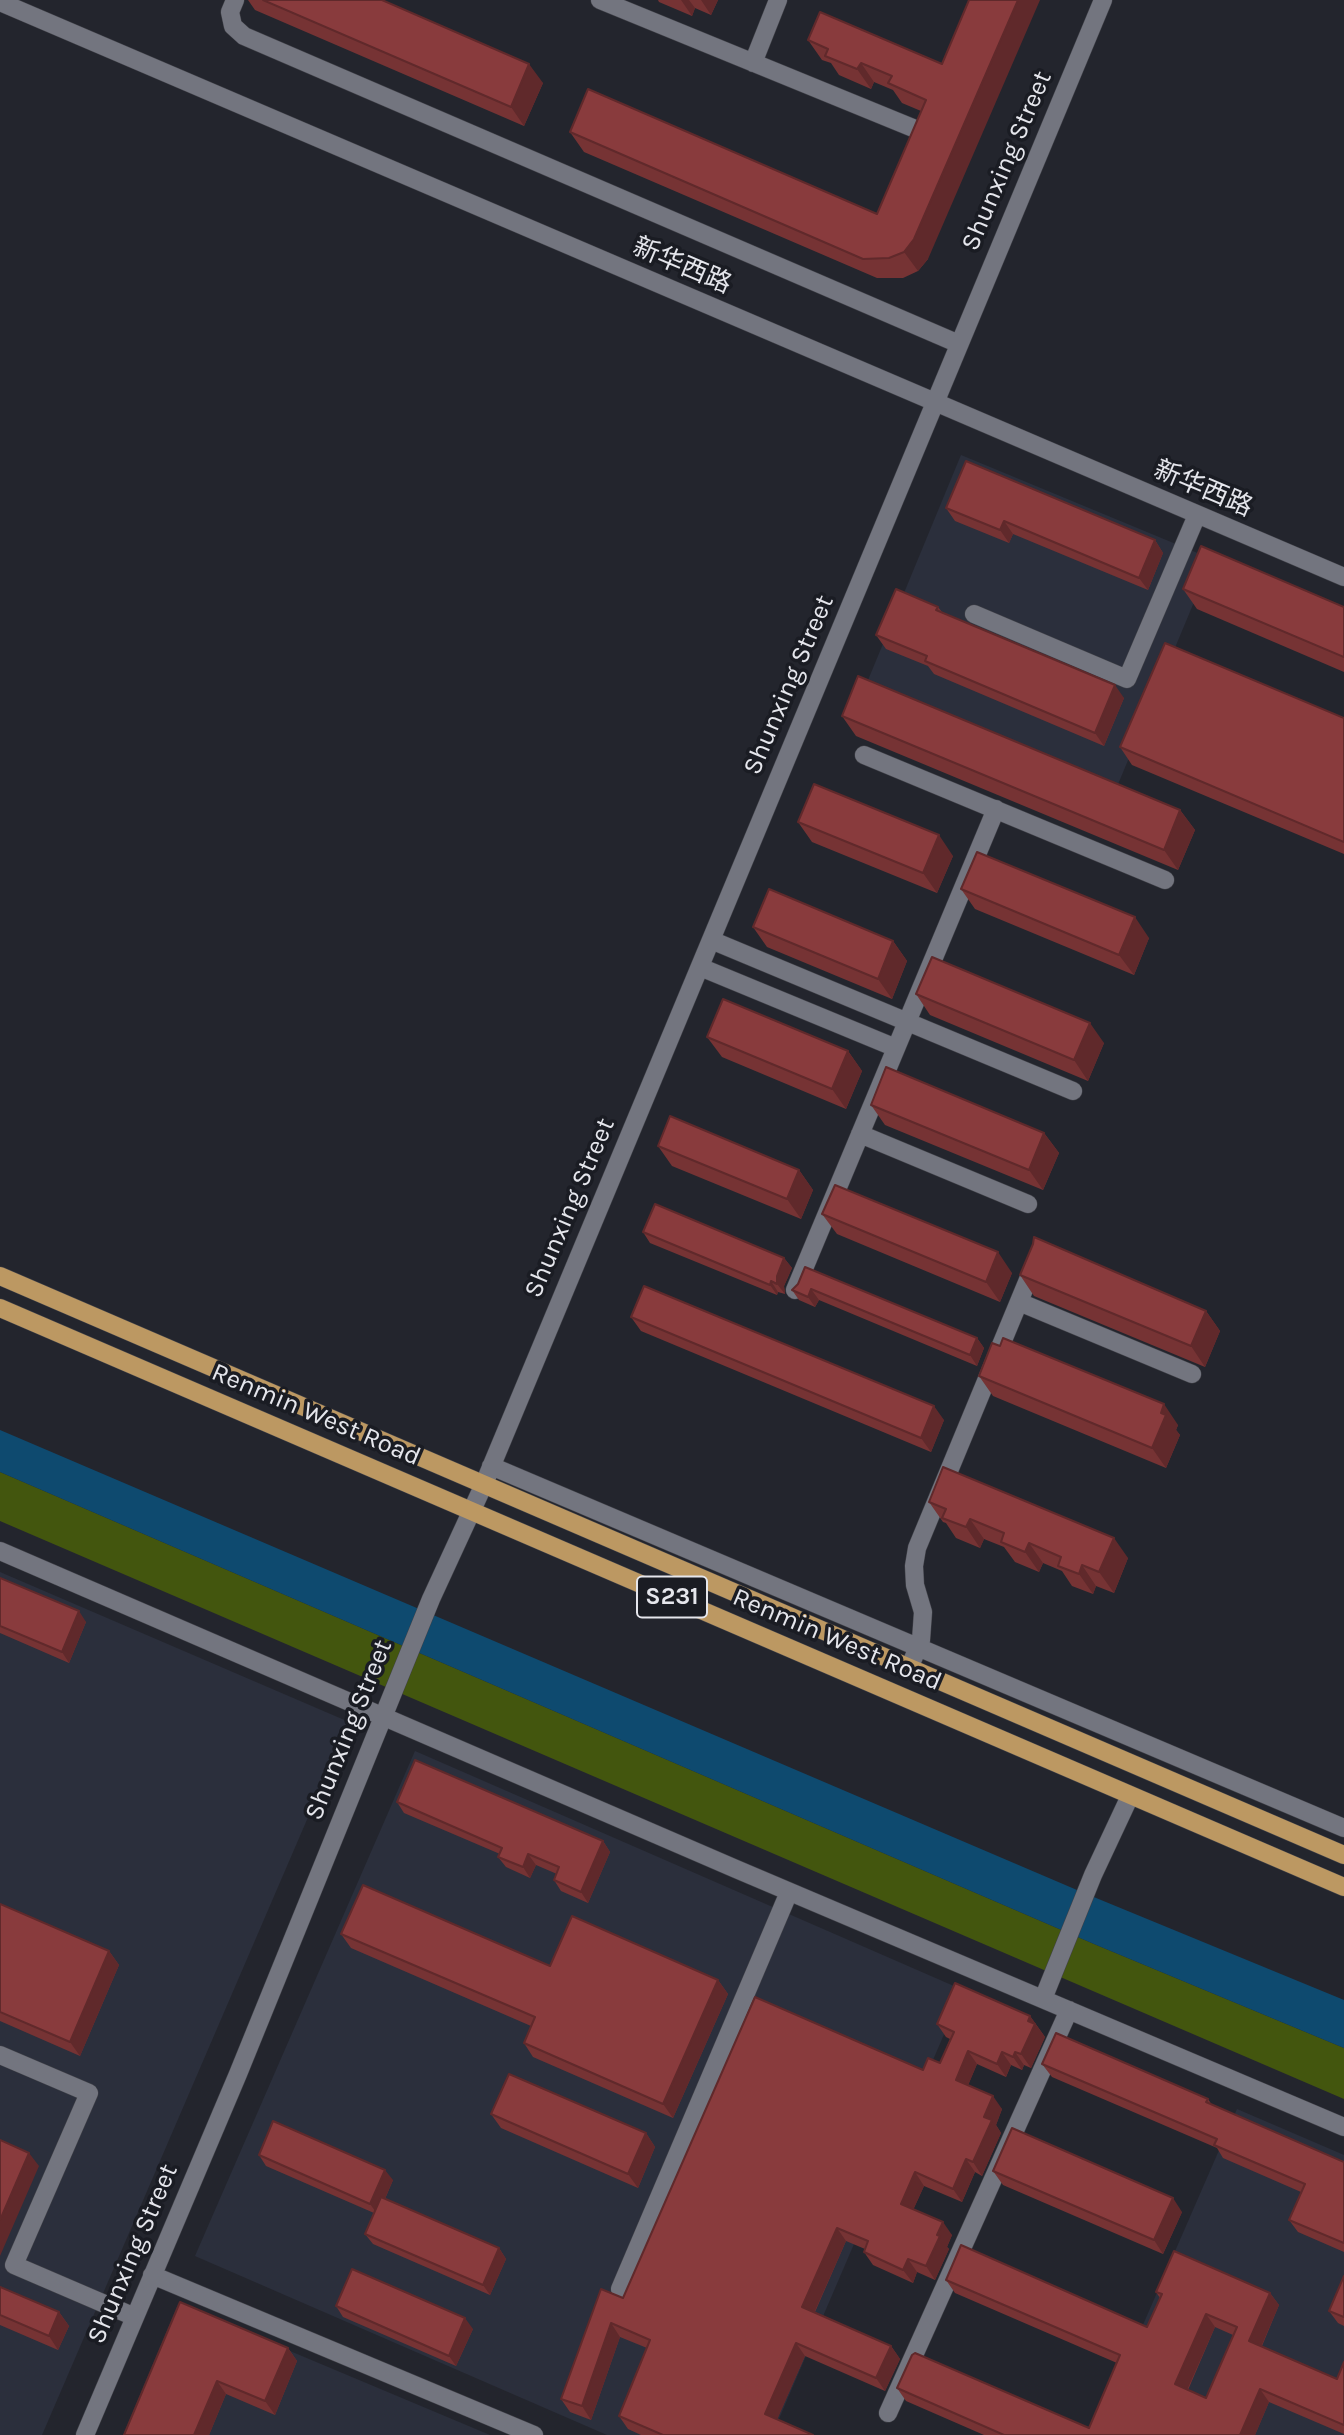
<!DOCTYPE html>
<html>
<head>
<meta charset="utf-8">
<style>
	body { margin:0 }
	canvas { display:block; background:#23252d }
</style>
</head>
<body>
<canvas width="1344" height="2435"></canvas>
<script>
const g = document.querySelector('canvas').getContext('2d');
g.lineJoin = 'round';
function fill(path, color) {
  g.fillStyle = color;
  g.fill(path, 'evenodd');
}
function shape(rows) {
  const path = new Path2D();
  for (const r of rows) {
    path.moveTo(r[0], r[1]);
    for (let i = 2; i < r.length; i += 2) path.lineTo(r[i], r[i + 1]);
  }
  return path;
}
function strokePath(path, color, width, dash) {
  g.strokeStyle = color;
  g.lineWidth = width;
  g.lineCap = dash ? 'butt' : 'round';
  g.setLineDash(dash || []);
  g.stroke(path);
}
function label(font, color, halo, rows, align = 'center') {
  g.font = font + ' Karla,"Noto Sans SC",sans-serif';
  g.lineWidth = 7;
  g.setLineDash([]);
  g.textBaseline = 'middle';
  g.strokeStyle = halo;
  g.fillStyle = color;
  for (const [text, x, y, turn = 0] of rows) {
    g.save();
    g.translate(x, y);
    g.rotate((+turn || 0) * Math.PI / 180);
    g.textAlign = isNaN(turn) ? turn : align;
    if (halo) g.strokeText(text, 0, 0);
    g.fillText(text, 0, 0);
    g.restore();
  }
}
fill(shape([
	[961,455,1212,559,1116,789,866,685],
	[0,1572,349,1722,42,2435,0,2435],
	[415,1751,963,1990,772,2435,607,2435,195,2256],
	[1237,2109,1344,2155,1344,2435,1095,2435],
	[178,2304,490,2435,123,2435]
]), '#2b2f3c');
fill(shape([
	[0,1472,1094,1944,1344,2048,1344,2099,0,1521]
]), '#43560e');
fill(shape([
	[0,1430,1084,1893,1344,2000,1344,2048,1094,1944,0,1472]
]), '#0e4a6f');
const minor = shape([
	[235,0,230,12,233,26,244,36,959,344],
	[600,0,913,128],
	[0,2,1344,577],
	[753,63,778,0],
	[974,614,1127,679,1197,515],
	[864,755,1165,880],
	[711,940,1073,1091],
	[700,967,896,1048],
	[860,1134,1028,1204],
	[795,1290,996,809],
	[1019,1302,1192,1374],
	[491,1466,1344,1828],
	[0,1551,736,1869,1344,2127],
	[913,1659,921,1640,923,1612,915,1585,914,1566,917,1548,1035,1263],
	[1043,1999,1093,1875,1130,1796],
	[0,2055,89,2093,14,2265,135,2317],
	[152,2275,534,2435],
	[620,2289,789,1892],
	[888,2413,1069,2010],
	[85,2435,238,2074,431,1599,484,1484,1103,0]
]);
const major = shape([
	[0,1276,1344,1855],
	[0,1308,1344,1887]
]);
strokePath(minor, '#414249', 19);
strokePath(major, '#414249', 19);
strokePath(minor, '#73757f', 18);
strokePath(major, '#bc9862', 18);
fill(shape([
	[248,0,382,0,543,83,524,126,255,10],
	[658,0,718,0,711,15,695,8,692,16,659,2],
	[808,40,942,64,928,259,918,271,903,278,877,278,584,152,570,132,877,214,921,111,902,103,893,90,874,82,871,89,839,75,831,63,822,60],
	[946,508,1155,540,1163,553,1148,590,1013,534,1009,543,955,521],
	[1183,589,1344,607,1344,672,1197,609],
	[938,607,942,612,1124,698,1104,746,934,674,928,666,886,649,876,635],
	[842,716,1180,810,1195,830,1178,870,856,736],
	[1344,718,1344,854,1132,765,1120,747],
	[798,822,953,856,937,893,812,842],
	[961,889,1149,938,1134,975,975,909],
	[753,927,893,941,907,961,892,999,767,947],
	[916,994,1104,1043,1088,1081,930,1015],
	[707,1037,848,1051,862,1071,846,1109,722,1057],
	[871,1105,1044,1133,1059,1153,1043,1190,885,1125],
	[658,1146,799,1170,813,1190,801,1219,672,1166],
	[822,1214,1012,1273,1000,1302,837,1234],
	[643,1232,784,1258,792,1268,784,1286,785,1294,778,1292,777,1295,650,1243],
	[1033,1244,1206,1311,1220,1331,1205,1367,1034,1296,1020,1275],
	[798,1284,977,1338,984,1348,977,1366,819,1300,815,1307,799,1300,792,1290],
	[631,1317,944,1420,931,1452,641,1331],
	[979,1376,1178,1425,1176,1430,1180,1435,1166,1468,993,1396],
	[929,1502,1128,1558,1114,1593,1096,1586,1093,1594,1072,1586,1062,1571,1043,1563,1039,1572,1015,1562,1004,1547,984,1539,980,1548,956,1538,946,1523,943,1522],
	[0,1578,86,1622,69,1663,0,1633],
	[397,1802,603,1841,610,1852,588,1903,561,1891,554,1880,557,1874,536,1865,530,1878,506,1867,498,1857,500,1854,404,1813],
	[0,1904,109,1951,119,1965,80,2056,0,2021],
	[341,1934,550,1966,718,1980,728,1994,673,2118,533,2057,524,2043,531,2026,351,1948],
	[1030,2016,1045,2037,1031,2068,1024,2065,1022,2070,1011,2065,1006,2077,977,2064,968,2085,1002,2109,996,2125,1001,2133,982,2176,975,2172,962,2202,924,2186,913,2210,952,2235,947,2247,949,2249,935,2280,917,2272,913,2283,873,2265,864,2252,865,2249,846,2241,815,2312,891,2346,900,2359,885,2391,805,2356,777,2419,813,2435,641,2435,628,2429,619,2416,647,2348,620,2337,591,2420,570,2412,561,2399,623,2298,923,2070,940,2063,950,2039,946,2037,937,2024],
	[1042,2064,1208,2099,1212,2105,1344,2162,1344,2252,1298,2232,1289,2220,1301,2192,1223,2158,1217,2148,1052,2077],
	[491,2114,646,2133,655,2147,638,2188,501,2128],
	[259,2155,393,2180,385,2199,499,2248,506,2259,490,2295,373,2244,365,2234,374,2213,266,2166],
	[993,2171,1182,2212,1163,2254,1003,2185],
	[1344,2276,1344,2326,1338,2323,1329,2311],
	[946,2280,1147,2327,1160,2298,1156,2292,1270,2293,1279,2305,1262,2346,1337,2379,1344,2362,1344,2434,1269,2402,1255,2435,984,2435,906,2401,897,2388,1089,2428,1117,2363,955,2293],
	[1215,2327,1233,2335,1206,2398,1188,2390],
	[0,2287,59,2312,69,2326,58,2350,0,2325],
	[180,2302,288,2348,297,2361,275,2415,226,2394,209,2435,124,2435],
	[336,2306,473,2329,456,2366,343,2317]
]), '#763334');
fill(shape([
	[681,0,689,0,695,8,692,16],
	[701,0,718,0,711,15],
	[1018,0,1040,0,928,259,918,271,904,252],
	[861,63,874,82,871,89,857,69],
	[529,64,543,83,524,126,511,107],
	[1004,521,1013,534,1009,543,1000,530],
	[1155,540,1163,553,1148,590,1139,578],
	[1115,685,1124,698,1104,746,1095,733],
	[1180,810,1195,830,1178,870,1164,850],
	[939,835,953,856,937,893,923,873],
	[1135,917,1149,938,1134,975,1119,955],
	[893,941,907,961,892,999,878,979],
	[1090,1023,1104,1043,1088,1081,1074,1060],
	[848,1051,862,1071,846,1109,832,1089],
	[1044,1133,1059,1153,1043,1190,1029,1170],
	[799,1170,813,1190,801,1219,787,1199],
	[998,1252,1012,1273,1000,1302,986,1282],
	[784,1258,792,1268,784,1286,785,1294,777,1284,777,1276],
	[771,1281,778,1292,777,1295,770,1285],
	[811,1289,819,1300,815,1307,808,1297],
	[1206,1311,1220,1331,1205,1367,1191,1346],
	[977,1338,984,1348,977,1366,970,1355],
	[1164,1404,1178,1425,1176,1430,1180,1435,1166,1468,1152,1448,1161,1413],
	[934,1406,944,1420,931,1452,921,1438],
	[970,1519,984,1539,980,1548,966,1527],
	[1114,1538,1128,1558,1114,1593,1099,1572],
	[1029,1543,1043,1563,1039,1572,1025,1552],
	[1082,1565,1096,1586,1093,1594,1079,1574],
	[79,1611,86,1622,69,1663,62,1652],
	[603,1841,610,1852,588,1903,581,1892],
	[528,1854,536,1865,530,1878,523,1867],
	[109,1951,119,1965,80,2056,70,2042],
	[718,1980,728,1994,673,2118,663,2104],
	[1030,2016,1045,2037,1031,2068,1021,2054,1028,2021],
	[968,2051,977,2064,965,2093,956,2080],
	[1002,2052,1011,2065,1006,2077,997,2064],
	[1015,2052,1024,2065,1022,2070,1013,2057],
	[993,2096,1002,2109,996,2125,1001,2133,982,2176,973,2162,984,2117],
	[646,2133,655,2147,638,2188,628,2174],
	[29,2153,39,2166,0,2256,0,2220],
	[966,2159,975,2172,962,2202,953,2189],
	[385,2170,393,2180,378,2215,370,2204],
	[915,2172,924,2186,910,2217,901,2204],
	[1173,2198,1182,2212,1163,2254,1154,2240],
	[943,2222,952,2235,947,2247,949,2249,935,2280,926,2266],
	[837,2228,846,2241,811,2320,802,2307],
	[499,2248,506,2259,490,2295,483,2285],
	[908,2259,917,2272,913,2283,903,2270],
	[1270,2293,1279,2305,1258,2354,1249,2341],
	[59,2312,69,2326,58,2350,49,2336],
	[1206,2314,1215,2327,1184,2397,1175,2384],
	[465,2318,473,2329,456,2366,449,2356],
	[611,2323,620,2337,591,2420,582,2406],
	[796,2343,805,2356,774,2427,765,2414],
	[891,2346,900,2359,885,2391,876,2378],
	[288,2348,297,2361,275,2415,265,2401],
	[217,2381,226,2394,209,2435,194,2435],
	[1260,2389,1269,2402,1255,2435,1240,2435]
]), '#60292b');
const building = shape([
	[263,0,382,0,529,64,511,107,263,0],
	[969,0,1018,0,914,239,904,252,889,258,863,259,570,132,588,89,877,214,926,100,888,83,892,76,861,63,857,69,825,56,828,49,808,40,820,12,942,64,969,0],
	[966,461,1155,540,1139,578,1004,521,1000,530,946,508,966,461],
	[1201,546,1344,607,1344,657,1183,589,1201,546],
	[896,589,938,607,936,610,1115,685,1095,733,925,661,927,656,876,635,896,589],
	[1165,643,1344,718,1344,842,1120,747,1165,643],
	[858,676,1180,810,1164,850,842,716,858,676],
	[814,784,939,835,923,873,798,822,814,784],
	[977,852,1135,917,1119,955,961,889,977,852],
	[769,889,893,941,878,979,753,927,769,889],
	[932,957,1090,1023,1074,1060,916,994,932,957],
	[723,999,848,1051,832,1089,707,1037,723,999],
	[886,1067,1044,1133,1029,1170,871,1105,886,1067],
	[670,1116,799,1170,787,1199,658,1146,670,1116],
	[835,1185,998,1252,986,1282,822,1214,835,1185],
	[655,1204,784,1258,777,1276,777,1284,771,1281,770,1285,643,1232,655,1204],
	[1034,1237,1206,1311,1191,1346,1020,1275,1033,1244,1034,1237],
	[805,1267,977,1338,970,1355,811,1289,808,1297,792,1290,798,1284,805,1267],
	[644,1286,934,1406,921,1438,631,1317,644,1286],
	[1003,1338,1164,1404,1161,1413,1166,1415,1152,1448,979,1376,992,1343,1000,1346,1003,1338],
	[943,1467,1114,1538,1099,1572,1082,1565,1079,1574,1058,1566,1061,1557,1029,1543,1025,1552,1001,1542,1004,1533,970,1519,966,1527,942,1518,946,1509,929,1502,943,1467],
	[0,1578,79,1611,62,1652,0,1626,0,1578],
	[415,1760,603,1841,581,1892,554,1880,559,1867,528,1854,523,1867,498,1857,502,1848,397,1802,415,1760],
	[363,1885,550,1966,572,1916,718,1980,663,2104,524,2043,535,2017,341,1934,363,1885],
	[0,1904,109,1951,70,2042,0,2012,0,1904],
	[955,1983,1030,2016,1028,2021,1035,2024,1021,2054,1015,2052,1013,2057,1002,2052,997,2064,968,2051,956,2080,993,2096,984,2117,992,2120,973,2162,966,2159,953,2189,915,2172,901,2204,943,2222,937,2235,940,2236,926,2266,908,2259,903,2270,864,2252,868,2241,837,2228,802,2307,891,2346,876,2378,796,2343,765,2414,813,2435,663,2435,619,2416,650,2340,611,2323,582,2406,561,2399,601,2289,623,2298,755,1997,923,2070,928,2058,940,2063,954,2032,937,2024,955,1983],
	[1056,2033,1208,2099,1206,2102,1344,2162,1344,2243,1289,2220,1305,2184,1214,2145,1217,2139,1042,2064,1056,2033],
	[509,2074,646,2133,628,2174,491,2114,509,2074],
	[273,2121,385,2170,370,2204,259,2155,273,2121],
	[1012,2128,1173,2198,1154,2240,993,2171,1012,2128],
	[0,2140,29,2153,0,2220,0,2140],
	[381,2197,499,2248,483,2285,365,2234,381,2197],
	[961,2245,1147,2327,1162,2294,1156,2292,1174,2251,1270,2293,1249,2341,1337,2379,1344,2362,1344,2425,1260,2389,1240,2435,1004,2435,897,2388,912,2355,915,2353,1089,2428,1120,2355,946,2280,961,2245],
	[1206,2314,1237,2327,1206,2398,1175,2384,1206,2314],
	[352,2269,465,2318,449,2356,336,2306,352,2269],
	[1344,2276,1344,2317,1329,2311,1344,2276],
	[0,2287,59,2312,49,2336,0,2315,0,2287],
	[180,2302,288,2348,265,2401,217,2381,194,2435,124,2435,180,2302]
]);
fill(building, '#893b3d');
strokePath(building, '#60292b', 2);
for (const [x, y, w] of [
	[672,1597,70]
]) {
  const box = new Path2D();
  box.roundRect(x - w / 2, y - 20.5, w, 41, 5);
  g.fillStyle = '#1a1c23';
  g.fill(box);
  strokePath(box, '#e5e6ec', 2);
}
label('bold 24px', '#e5e6ec', null, [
	["S231",672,1597]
]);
label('26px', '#e5e6ec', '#1a1c23', [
	["Shunxing Street",1007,161,-67],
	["新华西路",682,266,23],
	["新华西路",1203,489,23],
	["Shunxing Street",789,685,-67],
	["Shunxing Street",570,1208,-67],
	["Renmin West Road",316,1415,23],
	["Renmin West Road",837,1640,23],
	["Shunxing Street",349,1730,-68],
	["Shunxing Street",133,2254,-67]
]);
</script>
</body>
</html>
